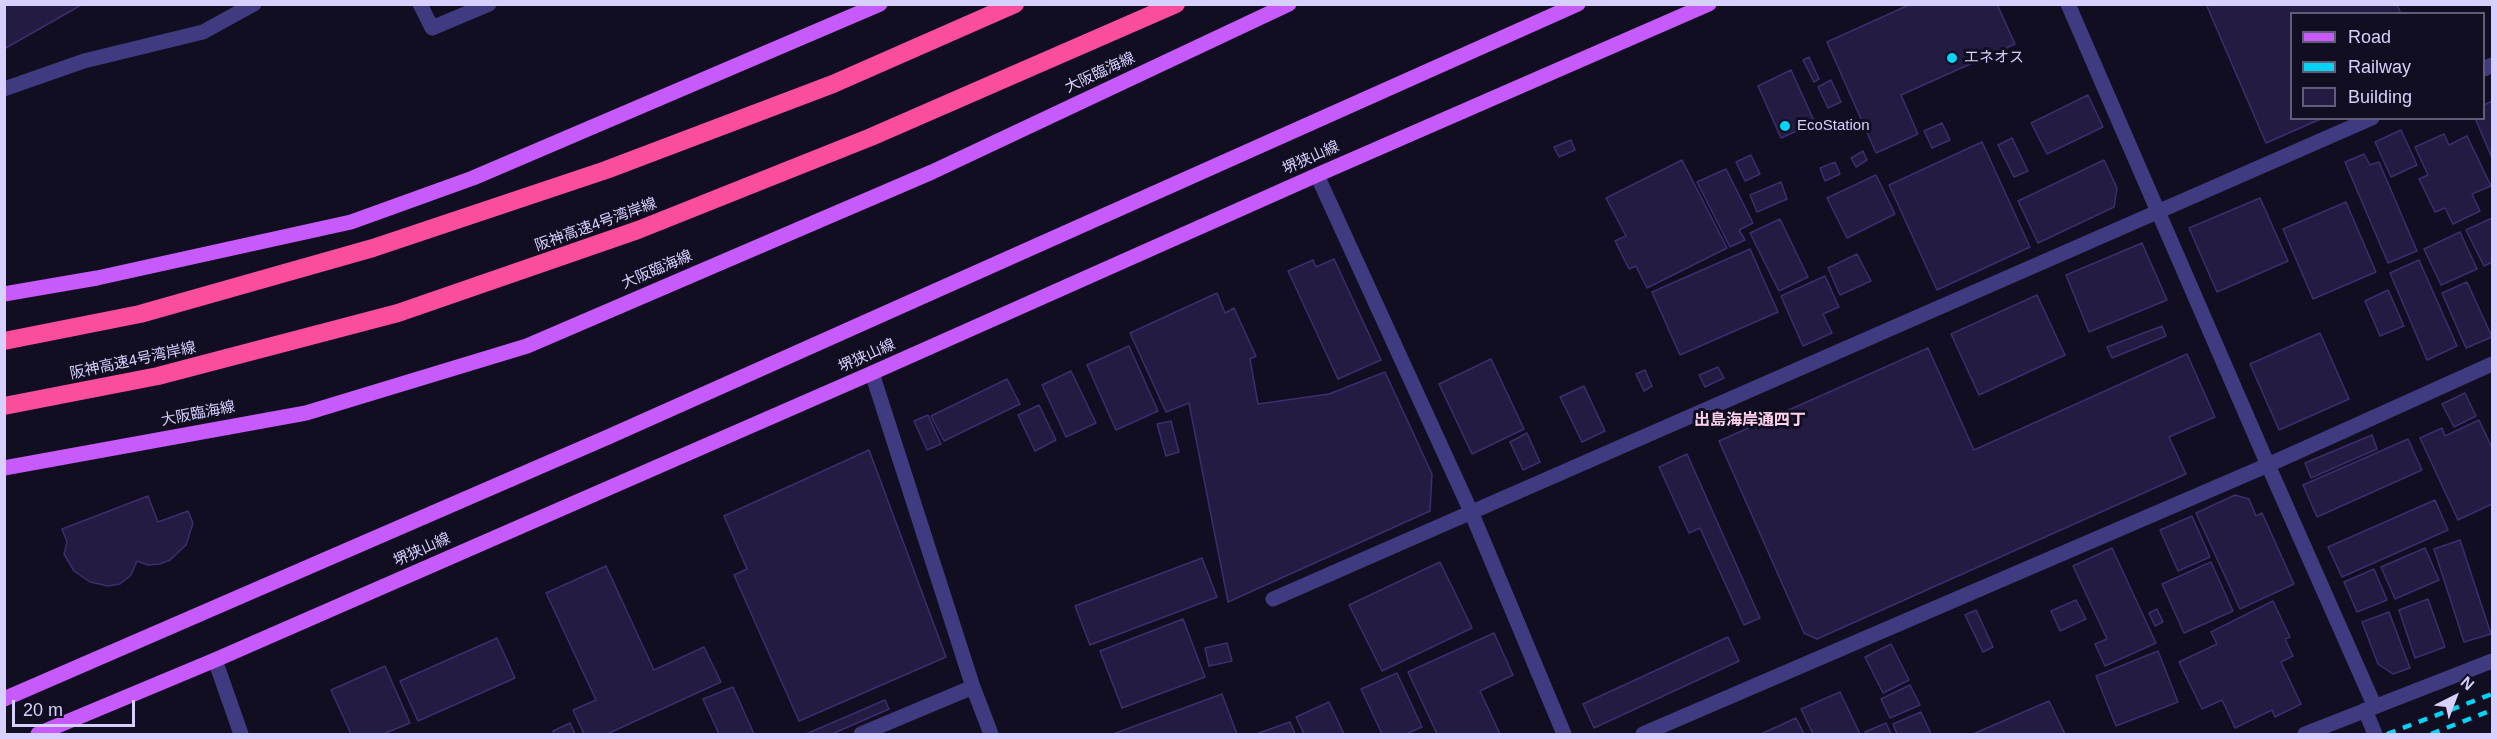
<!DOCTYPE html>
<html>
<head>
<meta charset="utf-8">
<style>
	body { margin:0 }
	#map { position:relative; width:2497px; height:739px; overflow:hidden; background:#120e22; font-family:Helvetica,sans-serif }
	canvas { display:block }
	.frame { position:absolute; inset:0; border:6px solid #d7d0fe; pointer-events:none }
	.legend { position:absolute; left:2290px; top:12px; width:195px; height:108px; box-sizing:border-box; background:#120e22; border:2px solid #615c7a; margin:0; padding:8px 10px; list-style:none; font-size:18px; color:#d7d0fe }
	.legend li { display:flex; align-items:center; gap:12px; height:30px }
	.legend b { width:30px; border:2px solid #615c7a }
	.north { position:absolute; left:2425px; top:667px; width:60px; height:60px; -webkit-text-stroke:4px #120e22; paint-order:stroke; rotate:42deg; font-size:16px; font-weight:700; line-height:24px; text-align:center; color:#d7d0fe }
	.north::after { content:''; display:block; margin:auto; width:21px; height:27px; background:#d7d0fe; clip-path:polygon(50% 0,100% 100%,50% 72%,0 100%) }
	.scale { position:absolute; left:12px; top:700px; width:123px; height:27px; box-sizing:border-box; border:3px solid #d7d0fe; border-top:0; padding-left:8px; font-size:18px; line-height:21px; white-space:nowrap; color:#d7d0fe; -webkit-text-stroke:4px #120e22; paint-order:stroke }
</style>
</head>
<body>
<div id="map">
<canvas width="2497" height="739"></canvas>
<div class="frame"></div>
<ul class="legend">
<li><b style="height:8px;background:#c65afb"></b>Road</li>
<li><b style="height:8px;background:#05d3f5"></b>Railway</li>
<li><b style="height:16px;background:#241b42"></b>Building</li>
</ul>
<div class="north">N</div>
<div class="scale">20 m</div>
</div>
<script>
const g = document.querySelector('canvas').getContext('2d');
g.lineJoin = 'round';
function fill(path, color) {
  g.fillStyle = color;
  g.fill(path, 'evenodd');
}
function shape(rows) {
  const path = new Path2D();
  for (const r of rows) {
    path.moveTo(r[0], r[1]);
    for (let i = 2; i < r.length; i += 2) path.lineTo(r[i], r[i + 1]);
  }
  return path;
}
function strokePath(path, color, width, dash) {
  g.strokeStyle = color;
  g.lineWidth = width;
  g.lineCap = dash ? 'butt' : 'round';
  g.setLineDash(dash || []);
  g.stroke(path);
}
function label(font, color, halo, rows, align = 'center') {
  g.font = font + ' Helvetica,"Noto Sans JP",sans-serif';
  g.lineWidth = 6;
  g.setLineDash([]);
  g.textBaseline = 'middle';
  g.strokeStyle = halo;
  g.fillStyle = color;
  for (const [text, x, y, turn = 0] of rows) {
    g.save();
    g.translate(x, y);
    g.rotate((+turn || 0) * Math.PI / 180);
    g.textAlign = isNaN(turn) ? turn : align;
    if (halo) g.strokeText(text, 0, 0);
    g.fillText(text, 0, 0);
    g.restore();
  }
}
const building = shape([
	[4,4,83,4,4,49,4,4],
	[1911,4,1997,4,2015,44,1901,95,1918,134,1876,153,1827,42,1911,4],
	[2206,4,2397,4,2401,14,2292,14,2292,118,2323,118,2266,143,2206,4],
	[1809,57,1819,79,1814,82,1803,60,1809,57],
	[1791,70,1815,123,1781,138,1758,86,1791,70],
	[1831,80,1841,102,1828,108,1818,87,1831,80],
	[2088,95,2103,127,2047,154,2031,123,2088,95],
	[2492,101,2492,158,2475,118,2484,118,2484,105,2492,101],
	[1942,123,1950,140,1932,148,1924,131,1942,123],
	[2401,130,2417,165,2391,177,2375,142,2401,130],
	[2444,134,2449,145,2467,136,2491,186,2472,194,2480,211,2453,224,2445,208,2435,212,2419,179,2428,175,2415,147,2444,134],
	[2012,138,2028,171,2014,177,1998,145,2012,138],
	[1571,140,1575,150,1559,157,1554,147,1571,140],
	[1982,142,2030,247,1937,290,1889,185,1982,142],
	[1863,151,1867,160,1856,167,1851,158,1863,151],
	[2364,154,2370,165,2379,162,2417,251,2388,263,2345,162,2364,154],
	[1751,155,1760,174,1745,181,1736,162,1751,155],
	[1682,160,1727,248,1647,288,1636,266,1629,269,1615,241,1626,236,1606,198,1682,160],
	[2104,160,2117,188,2114,207,2038,243,2018,201,2104,160],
	[1835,162,1840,174,1825,181,1820,168,1835,162],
	[1726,169,1753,223,1739,230,1745,240,1730,247,1697,182,1726,169],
	[1876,175,1895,214,1847,238,1827,198,1876,175],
	[1781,182,1787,199,1757,212,1750,195,1781,182],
	[2260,198,2288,261,2217,292,2189,228,2260,198],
	[2346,202,2376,272,2313,299,2283,229,2346,202],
	[2492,218,2492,262,2484,266,2466,230,2492,218],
	[1780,219,1808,277,1779,291,1750,233,1780,219],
	[2460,232,2477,269,2441,285,2424,249,2460,232],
	[2142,243,2167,300,2089,332,2066,275,2142,243],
	[1750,249,1778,312,1680,355,1652,292,1750,249],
	[1857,254,1871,281,1840,295,1828,268,1857,254],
	[1334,259,1381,360,1338,379,1288,271,1313,260,1316,267,1334,259],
	[2419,260,2457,346,2427,360,2390,273,2419,260],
	[1825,276,1839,307,1823,314,1832,333,1803,346,1781,296,1825,276],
	[2467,282,2492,337,2466,348,2442,293,2467,282],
	[2388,290,2404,326,2380,336,2365,301,2388,290],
	[1217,293,1225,313,1234,308,1256,356,1250,359,1258,404,1329,394,1385,372,1432,474,1430,511,1228,602,1189,403,1166,412,1130,333,1217,293],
	[2037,295,2065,355,1979,395,1951,334,2037,295],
	[2162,326,2166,336,2112,358,2107,347,2162,326],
	[2320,333,2349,399,2279,430,2250,364,2320,333],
	[1129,346,1158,411,1116,430,1087,365,1129,346],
	[1928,348,1974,450,2187,354,2215,417,2169,437,2186,474,1817,639,1804,633,1719,441,1928,348],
	[1491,359,1524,429,1472,454,1439,384,1491,359],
	[1718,367,1724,378,1705,387,1699,375,1718,367],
	[1645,370,1652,386,1644,391,1636,374,1645,370],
	[1071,371,1096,423,1066,437,1042,385,1071,371],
	[1007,379,1020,404,944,441,931,416,1007,379],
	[1584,386,1605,431,1582,442,1560,397,1584,386],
	[2465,393,2476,416,2454,427,2442,404,2465,393],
	[1039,405,1056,440,1035,451,1018,415,1039,405],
	[928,415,941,444,927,450,914,421,928,415],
	[2479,420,2492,448,2492,504,2458,520,2420,438,2442,428,2445,436,2479,420],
	[1171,421,1179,452,1166,456,1157,424,1171,421],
	[1527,433,1540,462,1523,470,1510,442,1527,433],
	[2372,435,2377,449,2311,478,2305,463,2372,435],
	[2408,439,2422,470,2317,517,2303,485,2408,439],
	[869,450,946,657,799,721,734,575,747,569,724,516,869,450],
	[1687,454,1760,618,1744,625,1700,528,1689,533,1659,467,1687,454],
	[2235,495,2249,499,2256,516,2262,513,2294,584,2240,609,2196,513,2235,495],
	[148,496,158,522,188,511,193,523,186,545,170,560,160,564,148,565,137,561,131,575,120,584,108,586,90,582,74,571,64,554,67,542,62,529,148,496],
	[2435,500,2448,530,2342,577,2328,547,2435,500],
	[2192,516,2210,557,2178,571,2160,530,2192,516],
	[2460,540,2491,634,2464,642,2434,549,2460,540],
	[2112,548,2156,643,2105,666,2095,644,2107,639,2073,566,2112,548],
	[2425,548,2439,580,2395,599,2381,567,2425,548],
	[1202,558,1217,597,1090,645,1075,606,1202,558],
	[1440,562,1472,628,1382,671,1349,605,1440,562],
	[2211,562,2233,611,2184,633,2162,584,2211,562],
	[606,566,654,670,704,647,721,682,607,734,584,734,573,710,596,700,546,593,606,566],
	[2374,569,2387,600,2357,612,2344,582,2374,569],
	[2428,599,2445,647,2415,658,2399,610,2428,599],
	[2076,600,2086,619,2060,631,2051,611,2076,600],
	[2273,601,2290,637,2285,639,2293,656,2281,662,2301,704,2275,717,2272,710,2235,728,2222,700,2202,709,2179,662,2217,644,2211,632,2273,601],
	[2157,609,2163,622,2155,626,2149,613,2157,609],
	[1976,610,1993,647,1983,652,1965,615,1976,610],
	[2389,612,2410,668,2393,674,2378,664,2362,622,2389,612],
	[1183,619,1205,677,1122,708,1100,651,1183,619],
	[1494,633,1513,675,1480,691,1500,734,1437,734,1408,672,1494,633],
	[1728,637,1739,661,1594,728,1583,704,1728,637],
	[497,638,515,678,418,721,400,681,497,638],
	[1227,643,1232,661,1209,666,1205,648,1227,643],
	[1891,644,1909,680,1883,693,1865,657,1891,644],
	[2158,651,2178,702,2116,726,2096,676,2158,651],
	[385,666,410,723,383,734,351,734,331,690,385,666],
	[1397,673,1422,727,1406,734,1382,734,1361,689,1397,673],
	[1910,685,1920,705,1890,718,1881,699,1910,685],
	[733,687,754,734,719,734,703,699,733,687],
	[1840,692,1860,734,1813,734,1801,709,1840,692],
	[1222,694,1237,734,1113,734,1222,694],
	[885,700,889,709,832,734,806,734,885,700],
	[2049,701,2065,734,1973,734,2049,701],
	[1329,702,1344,734,1304,734,1296,717,1329,702],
	[1921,712,1931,734,1897,734,1893,724,1921,712],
	[1796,718,1804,734,1761,734,1796,718],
	[1290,722,1295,734,1256,734,1290,722],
	[570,723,575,734,554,734,553,731,570,723],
	[1886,723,1891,734,1866,734,1865,732,1886,723]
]);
fill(building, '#241b42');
strokePath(building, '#3d2d6e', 1.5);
strokePath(shape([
	[420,4,432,28,489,4],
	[4,89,84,61,203,32,254,4]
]), '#403a80', 15);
strokePath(shape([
	[2068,4,2268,465,2375,707],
	[2484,69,2492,65],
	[1317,175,1472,514,1564,734],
	[872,373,973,687,991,734],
	[1273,599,2372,118],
	[215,660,241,734],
	[2365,710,2375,734],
	[861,734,973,687],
	[1643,734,2268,465,2492,364],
	[2305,734,2492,661]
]), '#403a80', 15);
strokePath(shape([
	[4,294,97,278,351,222,473,178,880,4],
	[4,468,306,413,527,346,932,172,1289,4],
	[4,699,608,437,1578,4],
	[38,734,215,660,872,373,1317,175,1709,4]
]), '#c65afb', 15);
strokePath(shape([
	[4,341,140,314,373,248,606,170,833,84,1015,4],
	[4,406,158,376,398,313,638,230,871,137,1176,4]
]), '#fb4e9a', 18);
strokePath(shape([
	[2387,734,2492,694],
	[2431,734,2492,710]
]), '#05d3f5', 4.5, [9, 8]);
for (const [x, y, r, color] of [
	[1952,58,6,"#05d3f5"],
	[1785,126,6,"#05d3f5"]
]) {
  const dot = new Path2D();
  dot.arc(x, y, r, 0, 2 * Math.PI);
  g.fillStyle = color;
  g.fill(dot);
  strokePath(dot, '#120e22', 2);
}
label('15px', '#d7d0fe', '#120e22', [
	["エネオス",1964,58],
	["EcoStation",1797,126]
], 'left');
label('15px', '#d7d0fe', '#120e22', [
	["大阪臨海線",1100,73,-25],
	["堺狭山線",1311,158,-24],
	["阪神高速4号湾岸線",596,225,-20],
	["大阪臨海線",657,270,-23],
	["堺狭山線",867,356,-24],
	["阪神高速4号湾岸線",133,361,-12],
	["大阪臨海線",198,414,-11],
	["堺狭山線",422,550,-24]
]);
label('bold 16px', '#fed2ec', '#120e22', [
	["出島海岸通四丁",1750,421]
]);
</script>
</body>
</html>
